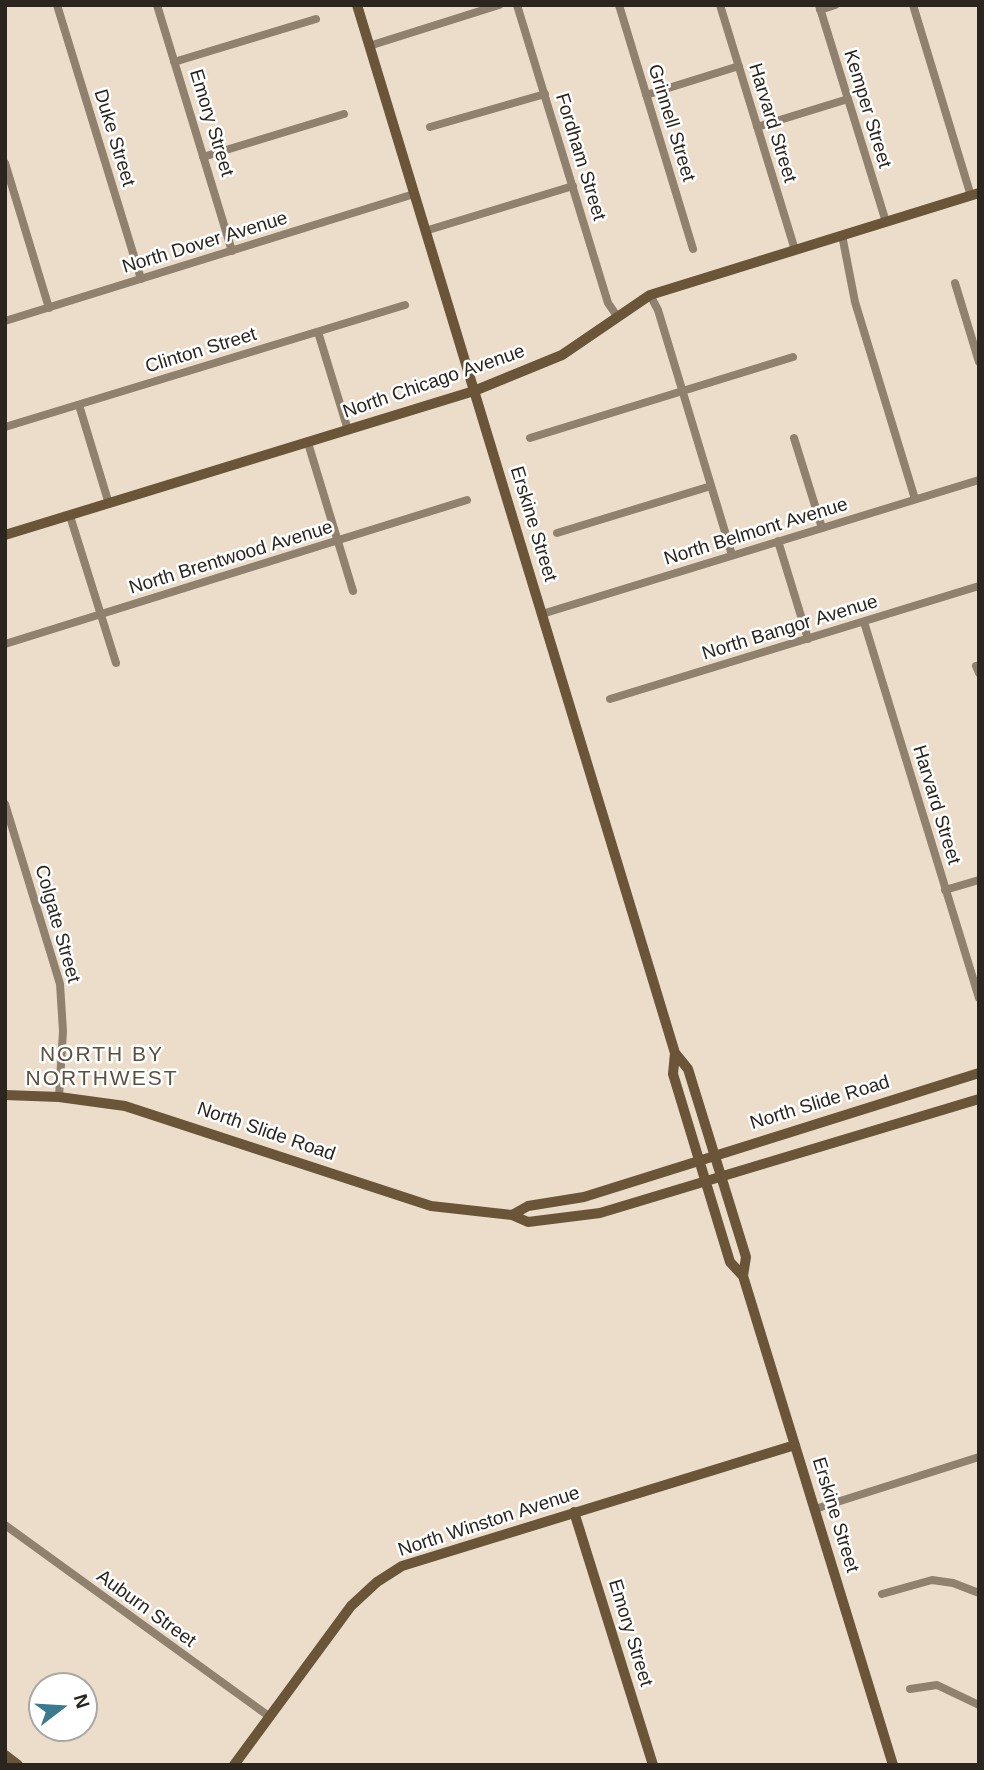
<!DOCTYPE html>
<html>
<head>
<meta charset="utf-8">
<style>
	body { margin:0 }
	#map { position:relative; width:984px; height:1770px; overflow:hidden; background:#ebddca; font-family:Helvetica,sans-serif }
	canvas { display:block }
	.frame { position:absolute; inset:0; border:7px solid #2a251e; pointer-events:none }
	.north { position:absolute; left:28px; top:1672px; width:70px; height:70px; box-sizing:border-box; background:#fff; border:2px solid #aaa8a5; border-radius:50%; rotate:73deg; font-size:19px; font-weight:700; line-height:28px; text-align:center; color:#2a251e }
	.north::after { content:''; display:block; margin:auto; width:24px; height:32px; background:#3c7a90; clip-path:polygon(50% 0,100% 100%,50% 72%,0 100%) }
</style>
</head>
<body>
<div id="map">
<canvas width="984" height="1770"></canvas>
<div class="frame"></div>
<div class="north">N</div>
</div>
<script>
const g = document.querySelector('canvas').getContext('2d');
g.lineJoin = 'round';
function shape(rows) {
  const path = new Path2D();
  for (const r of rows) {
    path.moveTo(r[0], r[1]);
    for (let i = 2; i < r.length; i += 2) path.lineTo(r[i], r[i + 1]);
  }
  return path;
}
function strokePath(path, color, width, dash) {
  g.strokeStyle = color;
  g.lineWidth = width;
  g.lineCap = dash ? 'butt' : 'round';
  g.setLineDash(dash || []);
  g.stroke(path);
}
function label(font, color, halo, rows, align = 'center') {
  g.font = font + ' Helvetica,sans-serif';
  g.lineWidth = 5;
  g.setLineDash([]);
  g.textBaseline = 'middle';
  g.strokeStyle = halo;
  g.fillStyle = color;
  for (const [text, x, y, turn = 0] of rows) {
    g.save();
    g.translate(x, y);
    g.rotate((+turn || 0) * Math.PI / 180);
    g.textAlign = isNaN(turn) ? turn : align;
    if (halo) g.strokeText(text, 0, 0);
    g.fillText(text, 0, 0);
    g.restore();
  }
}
strokePath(shape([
	[57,5,141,279],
	[157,5,232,251],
	[517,5,608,303,617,316],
	[619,5,693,249],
	[720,5,795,250],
	[819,5,886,222],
	[913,5,971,196],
	[820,10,835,5],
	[369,46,499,5],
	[174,62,316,19],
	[646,95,739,66],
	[430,127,545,94],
	[757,127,848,99],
	[203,157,344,114],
	[5,163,49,308],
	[425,231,573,186],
	[842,235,855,302,915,499],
	[955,283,979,362],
	[650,295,658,310,732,555],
	[5,321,414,194],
	[318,332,348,430],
	[79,405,109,504],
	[5,427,405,305],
	[530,438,793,357],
	[794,438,822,528],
	[308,443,353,591],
	[70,516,116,663],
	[557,533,711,486],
	[778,541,808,639],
	[542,614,979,480],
	[864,622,979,998],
	[5,644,467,500],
	[976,666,979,673],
	[610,699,979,586],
	[5,804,60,984,63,1031,59,1097],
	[945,890,979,880],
	[815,1509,979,1457],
	[5,1525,270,1717],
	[882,1594,932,1580,953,1583,979,1593],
	[910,1689,937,1685,979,1705]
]), '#90816e', 8);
strokePath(shape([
	[357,5,675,1053,688,1069,746,1257,743,1276,893,1765],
	[5,535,474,391,562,355,650,295,979,193],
	[675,1053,673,1074,730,1262,743,1276],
	[5,1095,59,1097,125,1106,431,1206,512,1215,528,1222,600,1213,979,1099],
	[512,1215,528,1206,584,1197,979,1073],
	[574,1512,653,1765],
	[5,1755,18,1765],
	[234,1765,351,1606,377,1582,402,1566,795,1445]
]), '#6a5538', 10);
label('19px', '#2a251e', '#fff', [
	["Kemper Street",867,109,73],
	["Emory Street",211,123,73],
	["Grinnell Street",671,123,73],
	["Harvard Street",772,123,73],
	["Duke Street",114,138,73],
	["Fordham Street",580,157,73],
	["North Dover Avenue",205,243,-17],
	["Clinton Street",201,351,-17],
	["North Chicago Avenue",434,382,-19],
	["Erskine Street",533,524,73],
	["North Belmont Avenue",756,532,-17],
	["North Brentwood Avenue",231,558,-17],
	["North Bangor Avenue",790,628,-17],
	["Harvard Street",936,805,73],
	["Colgate Street",57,924,74],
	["North Slide Road",820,1103,-17],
	["North Slide Road",266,1132,19],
	["Erskine Street",835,1515,73],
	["North Winston Avenue",489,1522,-18],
	["Auburn Street",146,1609,36],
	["Emory Street",630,1633,73]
]);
g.letterSpacing = '2px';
label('21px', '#5c5041', '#fff', [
	["NORTH BY",102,1055],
	["NORTHWEST",102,1079]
]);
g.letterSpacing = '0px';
</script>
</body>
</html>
